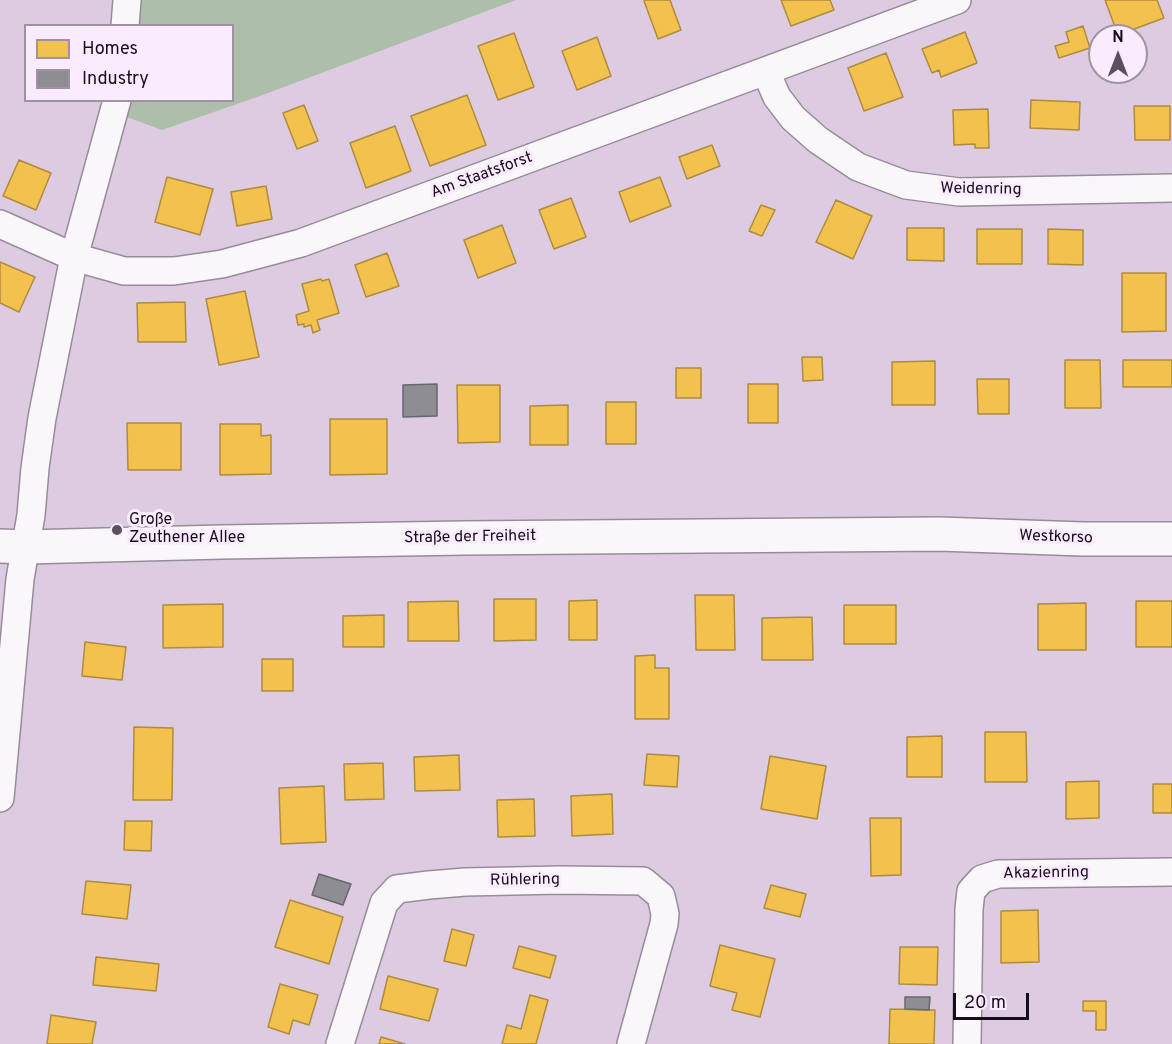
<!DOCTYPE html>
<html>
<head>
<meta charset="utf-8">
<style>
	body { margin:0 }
	#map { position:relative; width:1172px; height:1044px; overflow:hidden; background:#ddcce1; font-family:Overpass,sans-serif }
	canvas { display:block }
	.legend { position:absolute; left:24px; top:24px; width:210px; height:78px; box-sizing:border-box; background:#fbebfe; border:2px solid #a092a2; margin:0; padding:8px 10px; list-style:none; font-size:18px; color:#170c19 }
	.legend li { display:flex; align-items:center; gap:12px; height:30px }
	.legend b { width:30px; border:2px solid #a092a2 }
	.north { position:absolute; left:1088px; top:24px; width:60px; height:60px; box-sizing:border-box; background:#fbebfe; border:2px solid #a092a2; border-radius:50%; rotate:0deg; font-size:16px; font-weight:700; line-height:24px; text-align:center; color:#170c19 }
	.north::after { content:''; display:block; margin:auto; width:21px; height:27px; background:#5c4f5f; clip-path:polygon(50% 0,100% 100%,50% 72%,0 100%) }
	.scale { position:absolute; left:953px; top:993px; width:76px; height:27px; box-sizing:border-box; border:3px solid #170c19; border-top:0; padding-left:8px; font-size:18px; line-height:21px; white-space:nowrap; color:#170c19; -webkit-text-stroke:4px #fbebfe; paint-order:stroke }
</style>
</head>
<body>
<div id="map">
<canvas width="1172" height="1044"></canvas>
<ul class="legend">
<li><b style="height:16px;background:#f2c14e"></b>Homes</li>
<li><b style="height:16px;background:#8d8d92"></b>Industry</li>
</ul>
<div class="north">N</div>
<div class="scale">20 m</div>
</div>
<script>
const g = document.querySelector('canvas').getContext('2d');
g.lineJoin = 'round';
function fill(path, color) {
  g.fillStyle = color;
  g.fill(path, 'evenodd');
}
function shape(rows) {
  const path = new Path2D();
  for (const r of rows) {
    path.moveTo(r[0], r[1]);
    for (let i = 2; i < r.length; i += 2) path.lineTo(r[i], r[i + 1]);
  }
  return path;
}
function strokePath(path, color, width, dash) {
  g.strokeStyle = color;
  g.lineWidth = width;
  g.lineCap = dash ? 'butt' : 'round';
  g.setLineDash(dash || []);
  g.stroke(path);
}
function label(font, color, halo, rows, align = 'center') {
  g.font = font + ' Overpass,sans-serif';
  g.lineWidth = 6;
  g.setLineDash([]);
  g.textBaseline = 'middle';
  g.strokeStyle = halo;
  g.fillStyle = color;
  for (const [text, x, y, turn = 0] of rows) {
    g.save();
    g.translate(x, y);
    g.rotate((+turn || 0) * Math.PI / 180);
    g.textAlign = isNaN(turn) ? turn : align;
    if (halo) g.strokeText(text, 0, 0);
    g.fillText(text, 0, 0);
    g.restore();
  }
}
fill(shape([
	[139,0,516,0,260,96,162,130,124,116,126,101,232,100,232,26,136,25]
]), '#adbeab');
const homes = shape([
	[645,0,670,0,681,30,658,39,644,1,645,0],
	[781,0,830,0,834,10,791,26,781,0],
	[1105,0,1157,0,1164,18,1118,35,1105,0],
	[1083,26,1090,48,1059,58,1055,46,1069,42,1066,32,1083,26],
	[965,32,977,63,941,77,939,70,932,73,922,49,965,32],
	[514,33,534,87,498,100,478,46,514,33],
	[597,37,611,76,577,90,562,51,597,37],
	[886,53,903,97,864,111,848,68,886,53],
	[467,95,486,145,430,166,411,116,467,95],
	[1031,100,1080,102,1079,130,1030,128,1031,100],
	[304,105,318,141,297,149,283,113,304,105],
	[1134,106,1170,106,1170,140,1135,140,1134,106],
	[988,109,989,148,975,148,975,144,954,145,953,110,988,109],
	[395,126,411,171,366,188,350,143,395,126],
	[712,145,720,166,687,179,679,157,712,145],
	[19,160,51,173,36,210,3,196,19,160],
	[167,177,213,189,200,235,155,222,167,177],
	[660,177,671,206,630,222,619,192,660,177],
	[266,186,272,219,237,226,231,192,266,186],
	[571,198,586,237,554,249,539,210,571,198],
	[836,200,872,216,853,259,816,242,836,200],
	[761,205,775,210,762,236,749,231,761,205],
	[502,225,516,263,478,278,464,240,502,225],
	[907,228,944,228,944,261,907,260,907,228],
	[977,229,1022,229,1022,264,977,264,977,229],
	[1048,229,1083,230,1083,265,1048,264,1048,229],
	[387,253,399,286,366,297,355,265,387,253],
	[0,262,35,277,19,312,0,303,0,262],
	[1122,273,1166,273,1166,331,1122,332,1122,273],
	[321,279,322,281,329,279,339,313,317,320,320,330,313,333,311,325,304,327,304,324,298,325,296,315,309,311,302,284,321,279],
	[245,291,259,357,219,365,206,299,245,291],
	[185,302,186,342,138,342,137,303,185,302],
	[802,357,822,357,823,380,803,381,802,357],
	[1065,360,1100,360,1101,408,1065,408,1065,360],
	[1123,360,1172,360,1172,387,1123,387,1123,360],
	[935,361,935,405,892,405,892,362,935,361],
	[676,368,701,368,701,398,676,398,676,368],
	[977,379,1009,379,1009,414,978,414,977,379],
	[748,384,778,384,778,423,748,423,748,384],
	[457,385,500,385,500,442,458,443,457,385],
	[606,402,636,402,636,444,606,444,606,402],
	[568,405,568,445,530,445,530,406,568,405],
	[330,419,387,419,387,474,330,475,330,419],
	[127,423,181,423,181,470,128,470,127,423],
	[220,424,261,424,261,436,271,435,271,474,220,475,220,424],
	[695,595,734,595,735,650,696,650,695,595],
	[494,599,536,599,536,640,494,641,494,599],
	[597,600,597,640,569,640,569,601,597,600],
	[458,601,459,641,408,641,408,602,458,601],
	[1136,601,1172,601,1172,647,1136,647,1136,601],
	[1086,603,1086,650,1038,650,1038,604,1086,603],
	[223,604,223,647,163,648,163,605,223,604],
	[844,605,896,605,896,644,844,644,844,605],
	[384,615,384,647,343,647,343,616,384,615],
	[812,617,813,660,762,660,762,618,812,617],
	[85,642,126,647,122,680,82,676,85,642],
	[655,655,655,668,669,668,669,719,635,719,635,656,655,655],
	[262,659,293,659,293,691,262,691,262,659],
	[134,727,173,728,172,800,133,800,134,727],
	[985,732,1026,732,1027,782,985,782,985,732],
	[942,736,942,777,907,777,907,737,942,736],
	[647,754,679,756,677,787,644,785,647,754],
	[459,755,460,790,415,791,414,757,459,755],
	[770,756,826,766,817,819,761,809,770,756],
	[383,763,384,799,345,800,344,764,383,763],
	[1099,781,1099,818,1066,819,1066,782,1099,781],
	[1153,784,1172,784,1172,813,1153,813,1153,784],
	[324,786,326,842,281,844,279,788,324,786],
	[612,794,613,834,572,836,571,796,612,794],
	[534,799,535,836,498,837,497,800,534,799],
	[870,818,901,818,901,875,871,876,870,818],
	[125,821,152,821,151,851,124,850,125,821],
	[86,881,131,885,127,919,82,914,86,881],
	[771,885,806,894,800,917,764,908,771,885],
	[290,900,343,917,329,964,275,947,290,900],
	[1038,910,1039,962,1001,963,1001,911,1038,910],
	[452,929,474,935,466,966,444,961,452,929],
	[720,945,775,959,760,1017,732,1010,737,993,710,986,720,945],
	[519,946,556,956,550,978,513,968,519,946],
	[900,947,938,947,937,985,899,984,900,947],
	[96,957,159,964,156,991,93,985,96,957],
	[388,976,438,989,429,1021,380,1009,388,976],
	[280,984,318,995,309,1025,293,1020,289,1034,268,1027,280,984],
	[530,995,548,1000,536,1044,502,1044,507,1025,521,1029,530,995],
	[1083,1001,1106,1001,1106,1030,1096,1030,1096,1011,1083,1011,1083,1001],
	[890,1009,935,1010,934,1044,889,1044,890,1009],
	[51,1015,96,1022,92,1044,47,1044,51,1015],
	[381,1037,405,1044,379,1044,381,1037]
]);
fill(homes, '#f2c14e');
strokePath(homes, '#b08b3e', 1.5);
const industry = shape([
	[437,384,437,416,403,417,403,385,437,384],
	[319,874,351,884,343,905,312,895,319,874],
	[905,997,930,997,929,1010,905,1009,905,997]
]);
fill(industry, '#8d8d92');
strokePath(industry, '#6a666e', 1.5);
const minor = shape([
	[125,26,127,0],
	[766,72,777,97,793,118,818,140,858,167,906,185,959,192,1172,188],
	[0,224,74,257,124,271,174,271,222,264,301,243,957,0],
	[0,798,20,579,31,515,35,468,42,418,74,257,117,100],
	[340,1044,384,903,397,889,429,885,465,882,560,880,643,881,661,896,665,914,664,924,631,1044],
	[967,1044,969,909,971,891,982,879,998,874,1172,872]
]);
const tertiary = shape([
	[0,546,26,547,222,542,464,538,939,534,1083,539,1172,539]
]);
strokePath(minor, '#988b9a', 30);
strokePath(tertiary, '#988b9a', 36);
strokePath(minor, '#faf7fa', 27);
strokePath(tertiary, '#faf7fa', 33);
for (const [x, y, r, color] of [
	[117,530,6,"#5c4f5f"]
]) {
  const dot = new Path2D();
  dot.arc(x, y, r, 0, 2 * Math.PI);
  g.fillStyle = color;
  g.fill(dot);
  strokePath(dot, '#fbebfe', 2);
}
label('16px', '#170c19', '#fbebfe', [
	["Am Staatsforst",482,176,-20],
	["Weidenring",981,190,1],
	["Straße der Freiheit",470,538,-1],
	["Westkorso",1056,538,2],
	["Akazienring",1046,874,-1],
	["Rühlering",525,881,-1]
]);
label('16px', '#170c19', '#fbebfe', [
	["Große",129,521],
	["Zeuthener Allee",129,539]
], 'left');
</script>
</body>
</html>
